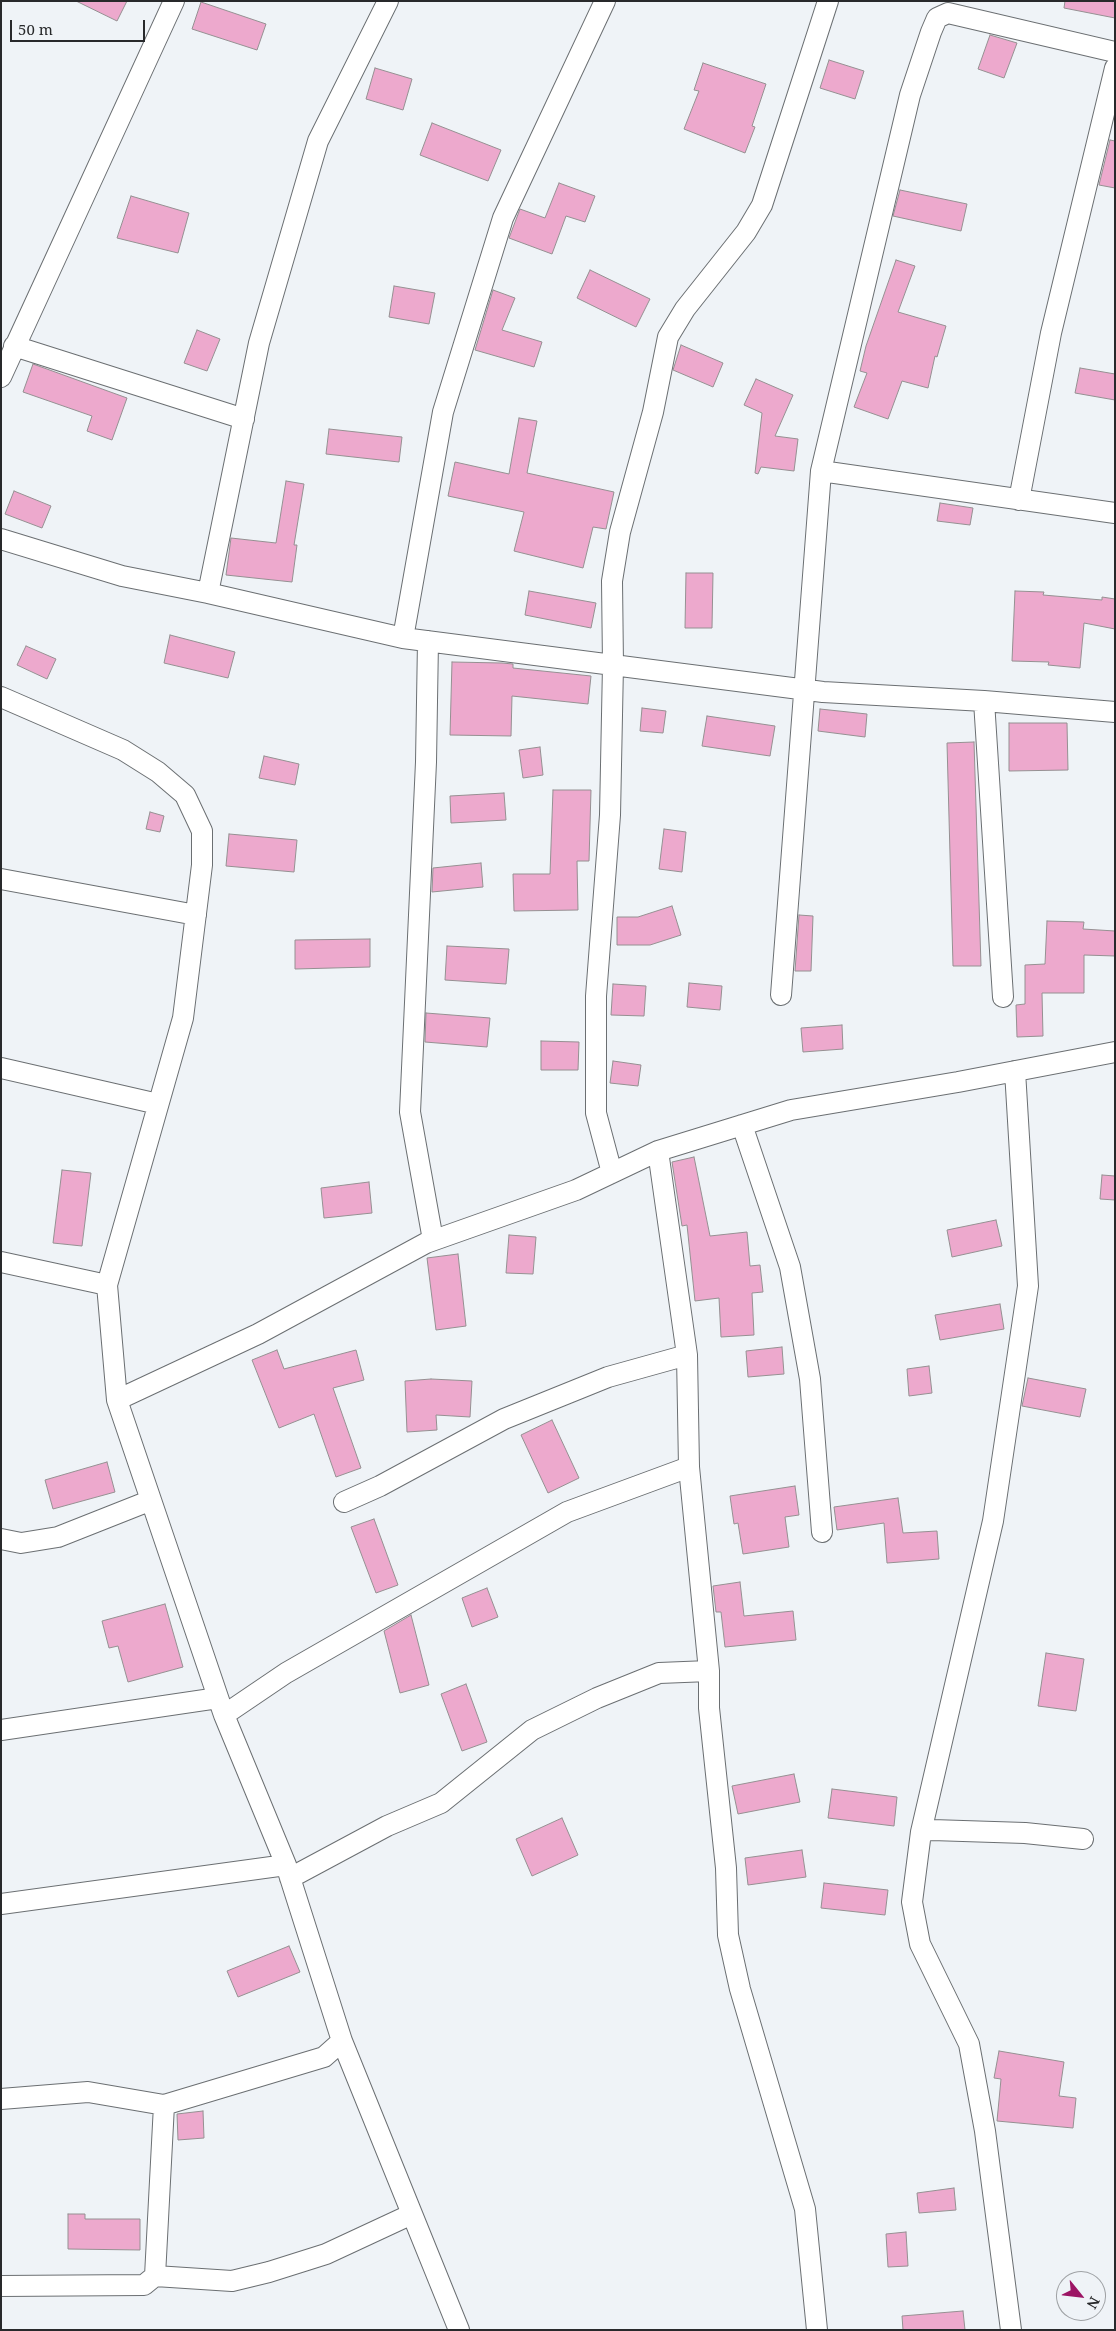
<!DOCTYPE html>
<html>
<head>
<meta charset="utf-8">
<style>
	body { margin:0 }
	#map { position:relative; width:1116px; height:2331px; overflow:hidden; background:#eff3f7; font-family:"Noto Serif",serif }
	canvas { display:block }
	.frame { position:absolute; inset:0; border:2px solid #28292b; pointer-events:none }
	.north { position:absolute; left:1056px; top:2271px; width:50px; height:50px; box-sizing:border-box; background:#eff3f7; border:1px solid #9fa2a5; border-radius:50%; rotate:119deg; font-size:14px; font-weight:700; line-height:20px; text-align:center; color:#28292b }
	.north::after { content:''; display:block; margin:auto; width:18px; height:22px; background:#9c1464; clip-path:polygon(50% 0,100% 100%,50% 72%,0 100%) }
	.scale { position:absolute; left:10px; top:20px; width:135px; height:22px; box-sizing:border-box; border:2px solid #28292b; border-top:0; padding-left:6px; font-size:15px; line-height:18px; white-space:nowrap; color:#28292b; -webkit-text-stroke:4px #eff3f7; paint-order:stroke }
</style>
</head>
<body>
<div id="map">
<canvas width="1116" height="2331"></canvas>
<div class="frame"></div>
<div class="north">N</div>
<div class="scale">50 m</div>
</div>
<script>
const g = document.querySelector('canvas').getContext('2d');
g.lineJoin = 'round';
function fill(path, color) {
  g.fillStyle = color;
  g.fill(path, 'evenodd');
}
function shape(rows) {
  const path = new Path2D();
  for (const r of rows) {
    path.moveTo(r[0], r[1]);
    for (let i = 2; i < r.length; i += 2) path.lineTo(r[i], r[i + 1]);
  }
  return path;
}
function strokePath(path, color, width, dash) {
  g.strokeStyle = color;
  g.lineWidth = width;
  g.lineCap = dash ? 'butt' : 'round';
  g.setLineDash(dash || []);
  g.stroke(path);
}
const building = shape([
	[76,1,127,1,117,21,76,1],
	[1065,1,1115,1,1115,18,1064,8,1065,1],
	[201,2,266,24,257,50,192,29,201,2],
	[990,35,1017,43,1004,78,978,69,990,35],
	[829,60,864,71,855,99,820,88,829,60],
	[703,63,766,84,752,126,755,127,745,153,684,129,699,91,694,90,703,63],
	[375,68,412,79,403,110,366,99,375,68],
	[432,123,501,150,488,181,420,155,432,123],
	[1110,140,1115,141,1115,188,1099,185,1110,140],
	[559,183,595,196,585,222,566,216,552,254,509,238,520,209,545,218,559,183],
	[900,190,967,204,961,231,893,216,900,190],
	[131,196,189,213,178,253,117,238,131,196],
	[896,260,915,266,898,312,946,326,937,357,935,356,928,388,902,381,888,419,854,407,867,373,860,371,866,346,896,260],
	[590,270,650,299,636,327,577,298,590,270],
	[394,286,435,293,429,324,389,317,394,286],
	[493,290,515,298,502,330,542,342,534,367,475,350,493,290],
	[197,330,220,339,207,371,184,363,197,330],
	[681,345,723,363,713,387,673,370,681,345],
	[33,364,127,398,112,440,87,431,92,416,23,392,33,364],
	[1080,368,1115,374,1115,400,1075,393,1080,368],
	[756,379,793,395,775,436,798,439,794,471,761,467,758,474,755,473,762,413,744,405,756,379],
	[519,418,537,421,527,473,614,492,606,529,593,527,583,568,514,551,524,512,448,496,455,462,509,474,519,418],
	[329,429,402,437,399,462,326,454,329,429],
	[286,481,304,484,294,545,297,545,292,582,226,575,231,538,276,543,286,481],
	[14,491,51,506,42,528,5,514,14,491],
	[940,503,973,508,970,525,937,521,940,503],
	[686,573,713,573,712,628,685,628,686,573],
	[529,591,596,603,591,628,525,615,529,591],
	[1015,591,1044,592,1043,595,1102,600,1102,597,1115,599,1115,629,1084,623,1080,668,1048,665,1049,662,1012,661,1015,591],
	[170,635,235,652,228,678,164,663,170,635],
	[26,646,56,659,47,679,17,665,26,646],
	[452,662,502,663,513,664,513,668,591,676,588,704,512,696,511,736,450,735,452,662],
	[642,708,666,711,663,733,640,731,642,708],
	[820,709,867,714,865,737,818,731,820,709],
	[707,716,775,726,770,756,702,746,707,716],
	[1009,723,1067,723,1068,770,1009,771,1009,723],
	[974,742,981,966,953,966,947,743,974,742],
	[540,747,543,775,523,778,519,750,540,747],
	[264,756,299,764,295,785,259,778,264,756],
	[553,790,591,790,589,861,577,861,578,910,514,911,513,874,550,874,553,790],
	[504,793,506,820,451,823,450,796,504,793],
	[150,812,164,816,160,832,146,829,150,812],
	[664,829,686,832,682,872,659,869,664,829],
	[229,834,297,840,294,872,226,866,229,834],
	[481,863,483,887,432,892,433,868,481,863],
	[672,906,681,935,650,945,617,945,617,917,638,917,672,906],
	[799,915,813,916,811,971,795,971,799,915],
	[1047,921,1084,922,1083,929,1115,931,1115,956,1084,955,1084,993,1042,993,1043,1036,1017,1037,1016,1005,1025,1004,1025,965,1045,964,1047,921],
	[370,939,370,967,295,969,295,940,370,939],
	[447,946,509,949,506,984,445,980,447,946],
	[689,983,722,986,720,1010,687,1007,689,983],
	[613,984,646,986,644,1016,611,1015,613,984],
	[426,1013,490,1018,487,1047,425,1042,426,1013],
	[842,1025,843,1049,803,1052,801,1028,842,1025],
	[541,1041,579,1042,578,1070,541,1070,541,1041],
	[613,1061,641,1065,638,1086,610,1083,613,1061],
	[694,1157,710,1236,747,1232,750,1266,760,1265,763,1292,752,1293,754,1335,721,1337,719,1298,695,1301,687,1225,682,1226,672,1162,694,1157],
	[62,1170,91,1173,82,1246,53,1243,62,1170],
	[1102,1175,1115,1176,1115,1200,1100,1199,1102,1175],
	[369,1182,372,1213,324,1218,321,1188,369,1182],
	[996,1220,1002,1246,952,1257,947,1230,996,1220],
	[509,1235,536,1237,533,1274,506,1273,509,1235],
	[458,1254,466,1326,436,1330,427,1258,458,1254],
	[1000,1304,1004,1329,940,1340,935,1315,1000,1304],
	[782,1347,784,1374,748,1377,746,1351,782,1347],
	[277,1350,284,1369,356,1350,364,1380,333,1388,361,1468,336,1477,314,1414,279,1428,252,1360,277,1350],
	[929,1366,932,1393,909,1396,907,1369,929,1366],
	[1028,1378,1086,1389,1080,1417,1022,1406,1028,1378],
	[431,1379,472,1381,470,1417,436,1415,437,1430,407,1432,405,1381,431,1379],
	[552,1420,579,1478,548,1493,521,1435,552,1420],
	[107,1462,115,1492,53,1509,45,1480,107,1462],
	[795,1486,799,1515,785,1517,789,1547,743,1554,738,1523,734,1524,730,1496,795,1486],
	[898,1498,903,1533,937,1531,939,1559,887,1563,884,1523,837,1530,834,1507,898,1498],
	[374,1519,398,1585,376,1593,351,1527,374,1519],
	[740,1582,744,1616,793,1611,796,1640,725,1647,721,1612,716,1612,713,1586,740,1582],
	[487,1588,498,1617,472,1627,462,1598,487,1588],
	[165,1604,183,1667,128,1682,118,1646,109,1648,102,1621,165,1604],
	[411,1615,429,1685,400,1693,384,1631,411,1615],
	[1046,1653,1084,1659,1076,1711,1038,1706,1046,1653],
	[466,1684,487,1742,462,1751,441,1694,466,1684],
	[794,1774,800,1802,738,1814,732,1786,794,1774],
	[832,1789,897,1797,894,1826,828,1818,832,1789],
	[562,1818,578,1855,532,1876,516,1839,562,1818],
	[802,1850,806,1877,748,1885,745,1858,802,1850],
	[824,1883,888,1890,885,1915,821,1908,824,1883],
	[289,1946,300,1972,238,1997,227,1971,289,1946],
	[999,2051,1064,2062,1059,2096,1076,2098,1073,2128,997,2121,1001,2079,994,2078,999,2051],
	[203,2111,204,2138,178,2140,177,2114,203,2111],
	[954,2188,956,2210,919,2213,917,2193,954,2188],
	[68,2214,85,2214,85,2219,140,2219,140,2250,68,2249,68,2214],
	[906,2232,908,2266,888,2267,886,2234,906,2232],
	[963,2311,965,2330,903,2330,902,2316,963,2311]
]);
fill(building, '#eda9cd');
strokePath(building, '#959092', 1);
const minor = shape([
	[14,346,244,419],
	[1,377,174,1],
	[821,471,1115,513],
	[1019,500,1051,333,1115,68],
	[1,539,122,576,208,593,403,638,823,692,984,701,1115,712],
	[208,593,259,343,318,141,388,1],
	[403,638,443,412,503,218,605,1],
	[428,641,426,762,410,1112,433,1240],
	[1,697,123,750,158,772,185,795,202,831,202,865,183,1018,107,1285,117,1400,224,1715,286,1865,342,2041,459,2330],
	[984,701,1003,997],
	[1,879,196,915],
	[781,995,821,471,910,95,931,32,937,18,948,13,1115,52],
	[1,1068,158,1104],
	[742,1125,790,1267,810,1379,822,1532],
	[658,1151,687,1355,689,1467,709,1671,709,1708,726,1868,728,1935,740,1989,805,2209,817,2330],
	[612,1173,596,1113,596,996,610,815,613,665,612,581,620,532,653,412,668,337,685,309,746,232,762,205,828,1],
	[1,1262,107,1285],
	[117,1400,258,1334,426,1243,576,1190,658,1151,791,1110,958,1082,1115,1052],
	[344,1502,380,1486,504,1419,608,1377,687,1355],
	[1,1539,21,1543,58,1537,149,1501],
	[224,1715,286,1673,567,1512,689,1467],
	[1,1730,218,1698],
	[921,1832,932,1830,1025,1833,1083,1839],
	[290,1878,387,1826,441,1803,532,1730,597,1698,659,1673,709,1671],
	[1,1904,286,1865],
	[1,2099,88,2092,164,2105,324,2057,342,2041],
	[155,2276,232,2281,269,2272,326,2254,412,2214],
	[1,2286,144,2285,155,2276,164,2105],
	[1011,2330,985,2131,969,2044,920,1944,912,1902,921,1832,993,1521,1028,1286,1015,1071]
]);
strokePath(minor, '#6b6f72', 22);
strokePath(minor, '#fff', 20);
</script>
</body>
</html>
